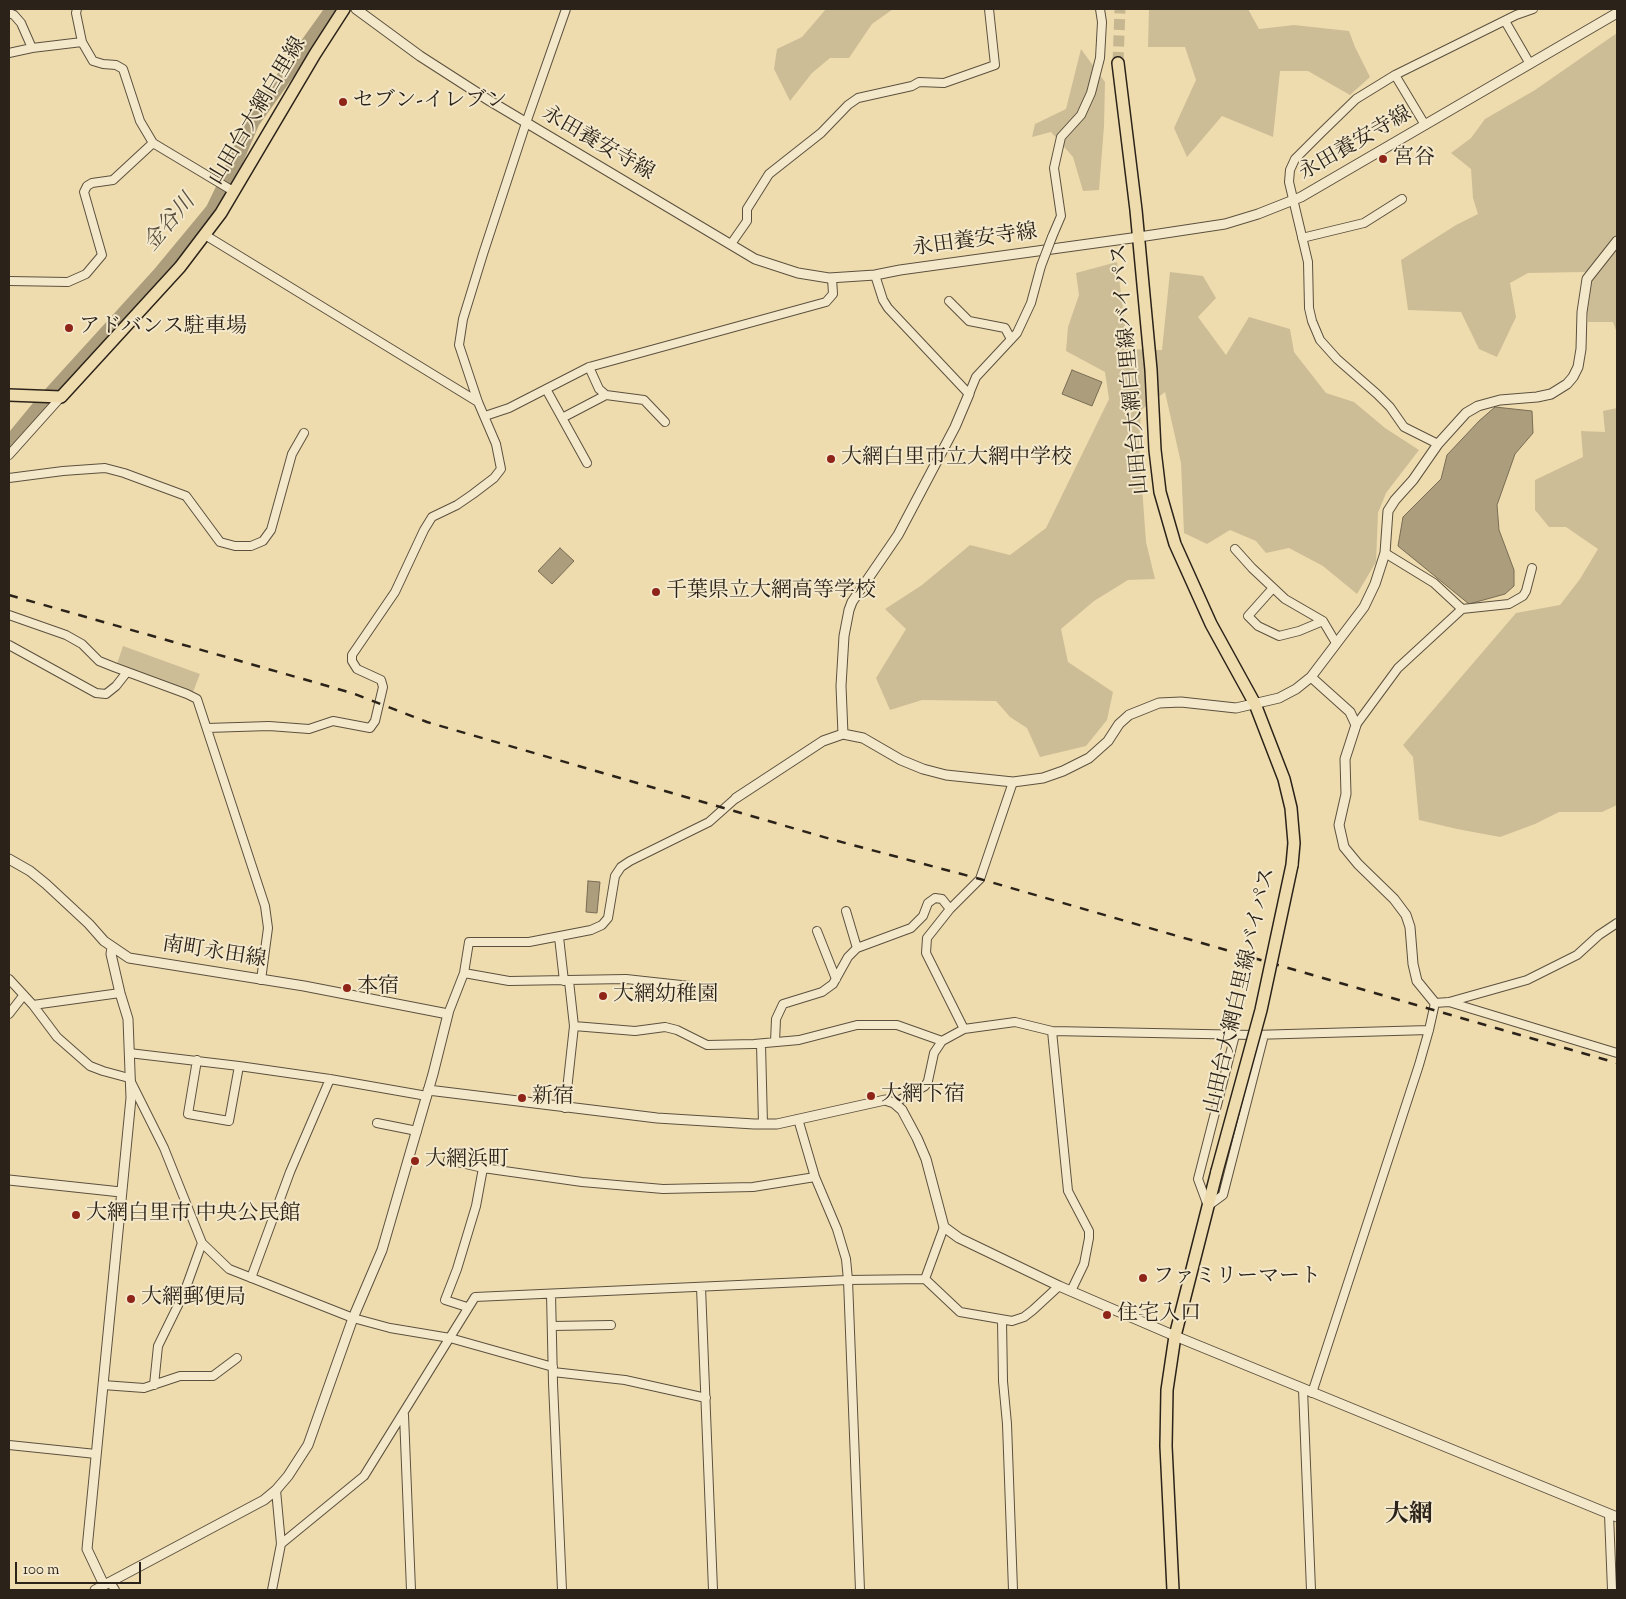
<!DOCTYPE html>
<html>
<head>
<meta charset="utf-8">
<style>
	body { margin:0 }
	#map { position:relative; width:1626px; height:1599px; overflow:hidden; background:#eedcaf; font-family:"Sorts Mill Goudy",serif }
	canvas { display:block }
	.frame { position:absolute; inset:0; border:10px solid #2b2319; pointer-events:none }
	.scale { position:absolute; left:15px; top:1562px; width:126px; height:22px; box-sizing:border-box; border:2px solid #2b2319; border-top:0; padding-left:6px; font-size:15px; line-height:18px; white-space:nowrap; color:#2b2319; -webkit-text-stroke:4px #f4e8cb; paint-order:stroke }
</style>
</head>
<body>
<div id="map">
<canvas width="1626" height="1599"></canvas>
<div class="frame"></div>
<div class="scale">100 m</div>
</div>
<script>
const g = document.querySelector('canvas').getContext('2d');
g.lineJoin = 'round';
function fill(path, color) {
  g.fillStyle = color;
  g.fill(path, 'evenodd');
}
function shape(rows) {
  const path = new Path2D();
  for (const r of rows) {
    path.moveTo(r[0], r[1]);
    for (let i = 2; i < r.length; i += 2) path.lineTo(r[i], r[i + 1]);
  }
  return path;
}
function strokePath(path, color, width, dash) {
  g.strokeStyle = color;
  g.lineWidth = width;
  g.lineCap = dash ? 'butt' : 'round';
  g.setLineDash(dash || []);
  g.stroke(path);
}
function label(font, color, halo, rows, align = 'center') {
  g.font = font + ' "Sorts Mill Goudy","Noto Serif JP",serif';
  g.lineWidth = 4;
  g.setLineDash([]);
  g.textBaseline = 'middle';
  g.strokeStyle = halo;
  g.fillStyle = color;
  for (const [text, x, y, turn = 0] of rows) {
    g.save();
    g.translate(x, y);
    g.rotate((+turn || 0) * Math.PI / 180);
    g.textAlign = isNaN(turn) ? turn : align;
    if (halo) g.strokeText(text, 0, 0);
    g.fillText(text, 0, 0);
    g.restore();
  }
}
fill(shape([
	[826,9,893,9,872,24,849,58,830,58,812,73,790,101,774,69,777,49,802,37],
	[1149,9,1248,9,1259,29,1294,25,1349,31,1355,47,1370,77,1350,95,1308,71,1280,71,1273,137,1222,116,1187,157,1174,128,1196,80,1185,47,1148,47],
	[1617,33,1617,333,1613,322,1588,322,1585,272,1528,273,1510,283,1516,317,1497,357,1479,349,1461,312,1408,310,1401,260,1456,225,1478,214,1473,198,1471,169,1451,153,1471,138,1485,119,1535,90],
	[1081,49,1105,82,1104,126,1099,190,1083,191,1073,157,1051,132,1032,137,1035,124,1066,109],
	[1117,262,1128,349,1162,350,1170,272,1203,276,1216,298,1198,317,1226,355,1249,317,1290,329,1294,352,1326,393,1354,402,1385,428,1419,450,1386,493,1378,513,1376,562,1357,594,1323,566,1289,548,1266,553,1256,541,1230,530,1207,544,1184,533,1181,463,1165,392,1141,410,1139,446,1146,542,1155,579,1128,580,1094,601,1061,629,1068,662,1113,692,1107,720,1086,746,1040,757,1027,728,1010,717,996,701,922,700,890,710,876,678,906,629,885,609,922,585,970,545,1010,555,1046,528,1109,399,1105,372,1066,351,1068,327,1079,295,1076,273],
	[1617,408,1617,805,1602,812,1559,812,1535,824,1500,837,1457,829,1419,820,1413,757,1403,745,1516,613,1560,605,1580,579,1598,549,1566,527,1549,527,1535,510,1535,480,1583,457,1581,431,1605,432,1603,411],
	[123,646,200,674,193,692,117,664]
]), '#cdbd96');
const water = shape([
	[1072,370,1102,382,1092,406,1062,394,1072,370],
	[1495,407,1532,411,1533,433,1515,454,1497,505,1499,530,1514,570,1514,586,1505,594,1469,604,1398,546,1403,517,1441,479,1447,455,1479,421,1495,407],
	[560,548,574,561,552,584,538,571,560,548],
	[588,881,600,882,597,913,586,912,588,881]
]);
fill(water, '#ac9d7c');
strokePath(water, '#786c54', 1);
strokePath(shape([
	[9,444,41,405,160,274,213,210,227,181,252,122,333,9]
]), '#ac9d7c', 15);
strokePath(shape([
	[1118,63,1120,9]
]), '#c7b791', 11, [11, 5.5]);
const minor = shape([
	[77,9,76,13,82,42,93,61,103,64,116,65,123,69,140,121,153,143,233,191],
	[9,13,14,15,21,23,32,48],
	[1505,21,1530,64],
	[9,53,32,48,82,42],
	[1395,75,1425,125],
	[205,235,478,402],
	[1052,237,1061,216,1054,168,1061,137,1081,115,1091,93,1100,58,1102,22,1100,9],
	[1302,238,1364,223,1402,199],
	[731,244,747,221,747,209,769,174,821,133,848,105,858,98,912,86,919,82,944,83,995,65,989,9],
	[875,275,883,300,888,308,969,394,976,377,1017,333,1031,303,1041,266],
	[9,281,68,282,86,274,102,255,84,192,87,186,92,183,113,180,153,143],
	[949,301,969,321,1005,328,1011,339],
	[589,367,599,389,606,395,644,400,665,422],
	[546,389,587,463],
	[485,416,509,408,589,367,826,302,833,294,832,278],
	[562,418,606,395],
	[1438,444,1404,427,1390,407,1377,394,1337,359,1320,340,1312,321,1309,308,1308,262,1289,182,1290,170,1295,159,1321,133,1356,99,1395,75,1516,15,1533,9],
	[9,455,61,397],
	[9,478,63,471,105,468,124,473,186,496,220,542,235,546,251,546,263,541,271,530,292,454,304,433],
	[1235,549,1252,568,1285,599,1323,621,1336,643],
	[1385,553,1434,583,1462,609],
	[1273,588,1248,616,1258,626,1279,636,1299,631,1323,621],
	[9,615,66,635,82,644,99,661,114,667,187,694,197,699,265,906,268,928,261,980],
	[9,645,96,693,106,694,116,686,127,672],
	[1356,725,1398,668,1462,609,1509,604,1523,596,1526,591,1532,568],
	[207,728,269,726,309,729,333,721,370,728,375,721,383,687,381,680,357,669,352,661,352,655,395,592,424,530,432,517,457,505,473,494,494,478,501,469,496,444,478,402,459,345,463,319,483,254,526,123,566,9],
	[846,911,857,948],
	[817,931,836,979],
	[559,937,564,981],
	[464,973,509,981,626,979,690,986],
	[9,979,33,1005,57,1037,90,1066,103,1071,129,1078,164,1148,202,1243,229,1269,353,1318,390,1328,450,1338,553,1367],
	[1449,1002,1617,1053],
	[33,1005,120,993],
	[9,1014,23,996],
	[448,1014,464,973,469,942,529,942,591,930,602,925,608,918,615,876,621,867,630,861,709,822,736,798],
	[574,1026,635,1031,665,1027,677,1030,707,1045,754,1044,799,1040,857,1025,897,1025,942,1041],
	[964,1029,926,953,927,938,950,909,980,879,1013,782],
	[1052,1031,1068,1191,1089,1231,1089,1238,1084,1264,1071,1291],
	[1235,1035,1198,1179,1208,1206,1223,1195,1264,1035],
	[775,1042,776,1019,783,1004,822,992,833,984,848,957,857,948,911,928,923,916,928,903,935,898,942,899,950,909],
	[761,1044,763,1124],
	[129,1053,239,1066,330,1079,427,1096],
	[197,1060,188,1114,229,1121,239,1066],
	[894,1103,925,1086,928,1081,934,1053,942,1041,964,1029,1015,1022,1052,1031,1253,1035,1429,1030],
	[565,1108,574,1026,569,981],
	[798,1119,815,1177,837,1229,846,1259,848,1280,860,1590],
	[377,1123,417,1131],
	[448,1160,483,1168,582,1182,663,1189,753,1187,815,1177],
	[251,1278,290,1172,330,1079],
	[925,1279,944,1227],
	[701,1287,713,1590],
	[551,1294,553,1383,562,1590],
	[467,1307,445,1300,457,1269,476,1206,483,1168],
	[1002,1320,1003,1381,1007,1424,1013,1590],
	[552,1326,611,1325],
	[553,1372,625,1380,706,1398],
	[103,1385,144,1388,180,1376,213,1376,237,1358],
	[154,1385,158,1346,184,1293,202,1243],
	[1303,1389,1311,1590],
	[1312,1393,1419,1065,1429,1030,1435,1003,1449,1002,1527,980,1577,955,1599,935,1617,923],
	[404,1415,411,1590],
	[9,1445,96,1454],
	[1609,1514,1612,1590],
	[281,1544,364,1476,475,1297,848,1280,925,1279,960,1312,1012,1321,1024,1317,1033,1310,1059,1286],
	[110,1582,115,1590],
	[272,1590,281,1544,276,1490]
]);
const tertiary = shape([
	[356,9,420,56,490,101,755,259,798,273,829,278,875,275,900,270,1139,237,1225,224,1258,214,1301,197,1617,13],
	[1311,677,1350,712,1356,725,1345,759,1346,794,1339,825,1344,847,1358,864,1394,899,1406,915,1410,927,1413,964,1417,981,1435,1003],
	[843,734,841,686,844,636,849,610,852,602,898,535,955,427,969,394],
	[736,798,823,741,843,734,863,738,901,760,923,769,946,775,1013,782,1043,778,1063,771,1089,758,1108,741,1119,724,1129,715,1159,703,1181,702,1236,708,1279,698,1296,689,1311,677,1364,607,1375,584,1385,553,1388,511,1395,500,1413,480,1438,444,1466,413,1478,406,1500,400,1537,397,1551,394,1567,384,1573,377,1578,367,1581,349,1582,312,1587,279,1617,241],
	[9,859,30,871,46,884,89,924,104,941,129,958,304,986,448,1014,433,1074,382,1250,353,1318,308,1445,288,1476,276,1490,264,1500,95,1590],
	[428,1090,657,1118,754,1124,777,1124,885,1100,894,1103,902,1110,917,1138,926,1159,944,1227,959,1238,1059,1286,1175,1336,1617,1517],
	[9,1180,121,1192],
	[104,1585,87,1549,131,1098,128,1019,120,993,111,954,112,947]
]);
const primary = shape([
	[1118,63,1136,210,1151,370,1155,450,1160,492,1175,544,1211,624,1255,704,1284,779,1291,808,1294,843,1292,865],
	[9,395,61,397,180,267,221,213,315,54,344,9],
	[1173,1590,1166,1446,1167,1390,1175,1336,1217,1171]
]);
strokePath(minor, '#5c513e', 10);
strokePath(tertiary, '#5c513e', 11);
strokePath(primary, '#2b2319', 14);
strokePath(minor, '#f4e8cb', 8);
strokePath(tertiary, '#f4e8cb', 9);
strokePath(primary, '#eedcaf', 11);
strokePath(shape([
	[9,595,352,693,427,722,834,840,980,879,1617,1063]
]), '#2b2319', 2.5, [9, 9]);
const minorBridge = shape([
	[1041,266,1052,237]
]);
const primaryBridge = shape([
	[1217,1171,1261,1010,1292,865]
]);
strokePath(minorBridge, '#5c513e', 10, []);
strokePath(primaryBridge, '#2b2319', 14, []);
strokePath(minorBridge, '#f4e8cb', 8);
strokePath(primaryBridge, '#eedcaf', 11);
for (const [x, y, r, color] of [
	[343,102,5,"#8f2418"],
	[1383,159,5,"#8f2418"],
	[69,328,5,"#8f2418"],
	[831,459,5,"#8f2418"],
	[656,592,5,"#8f2418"],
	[347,988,5,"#8f2418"],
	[603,996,5,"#8f2418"],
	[871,1096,5,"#8f2418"],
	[522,1098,5,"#8f2418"],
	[415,1161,5,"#8f2418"],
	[76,1215,5,"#8f2418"],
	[1143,1278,5,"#8f2418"],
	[131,1299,5,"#8f2418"],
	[1107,1315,5,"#8f2418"]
]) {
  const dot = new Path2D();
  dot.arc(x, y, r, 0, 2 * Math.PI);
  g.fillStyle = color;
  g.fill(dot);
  strokePath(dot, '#f4e8cb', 2);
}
label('21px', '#2b2319', '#f4e8cb', [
	["セブン-イレブン",353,102],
	["宮谷",1393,159],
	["アドバンス駐車場",79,328],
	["大網白里市立大網中学校",841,459],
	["千葉県立大網高等学校",666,592],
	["本宿",357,988],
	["大網幼稚園",613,996],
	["大網下宿",881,1096],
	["新宿",532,1098],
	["大網浜町",425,1161],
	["大網白里市 中央公民館",86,1215],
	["ファミリーマート",1153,1278],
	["大網郵便局",141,1299],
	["住宅入口",1117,1315]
], 'left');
label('21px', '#2b2319', '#f4e8cb', [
	["山田台大網白里線",259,112,-59],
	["永田養安寺線",597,145,30],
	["永田養安寺線",1356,145,-30],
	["永田養安寺線",975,242,-8],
	["山田台大網白里線バイパス",1132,369,-95],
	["南町永田線",214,954,9],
	["山田台大網白里線バイパス",1242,991,-77]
]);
label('italic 22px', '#584e3c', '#f4e8cb', [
	["金谷川",171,224,-50]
]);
label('bold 24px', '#2b2319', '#f4e8cb', [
	["大網",1409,1517]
]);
</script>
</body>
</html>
